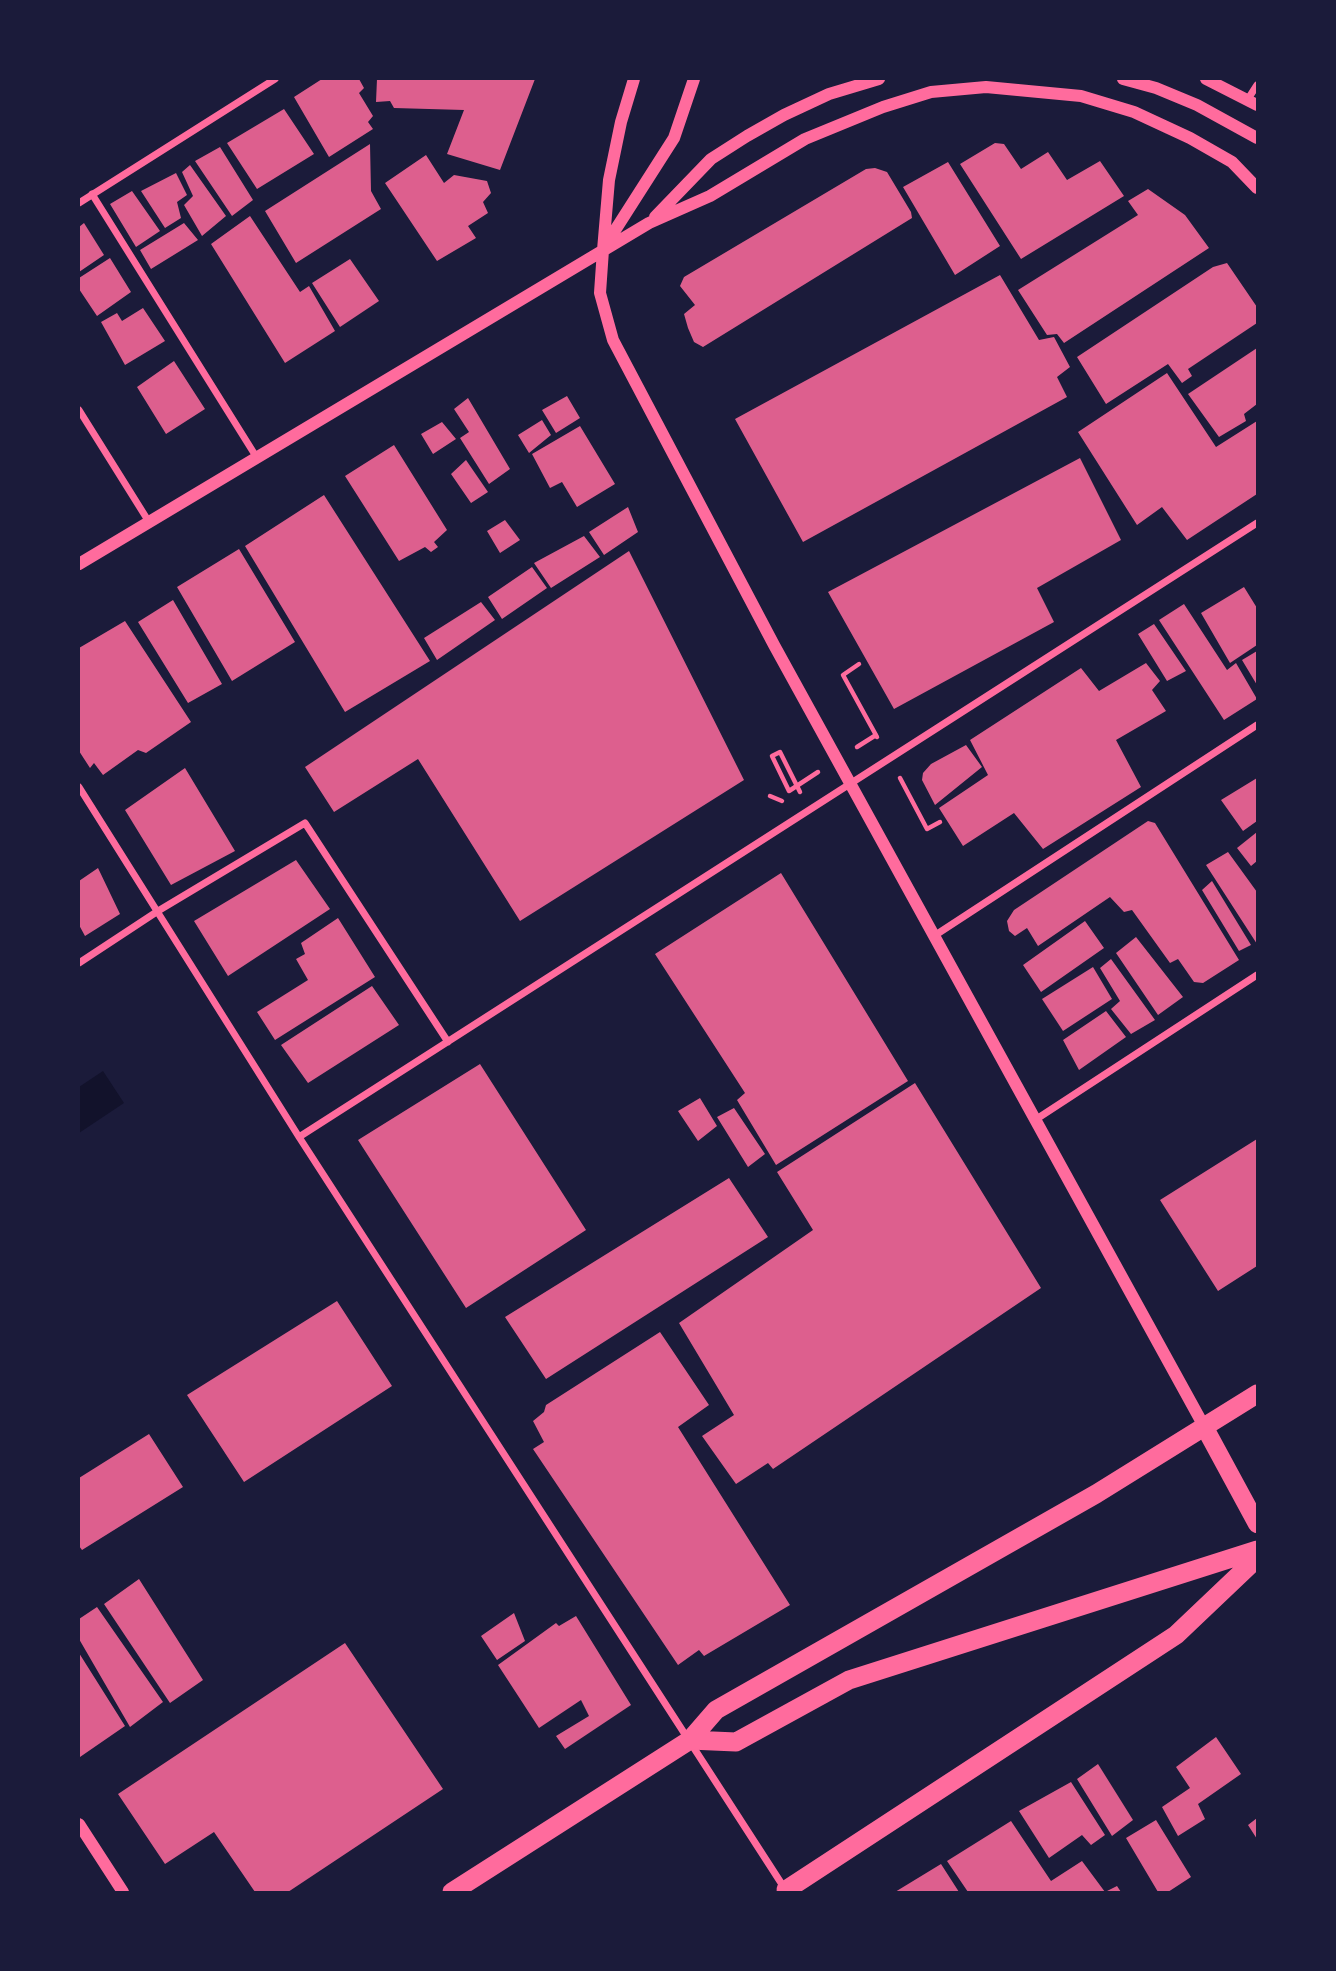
<!DOCTYPE html>
<html>
<head>
<meta charset="utf-8">
<style>
	body { margin:0 }
	#map { position:relative; width:1336px; height:1971px; overflow:hidden; background:#1b1b3a; font-family:"Alegreya Sans",sans-serif }
	canvas { display:block }
	.frame { position:absolute; inset:0; border:80px solid #1b1b3a; pointer-events:none }
</style>
</head>
<body>
<div id="map">
<canvas width="1336" height="1971"></canvas>
<div class="frame"></div>
</div>
<script>
const g = document.querySelector('canvas').getContext('2d');
g.lineJoin = 'round';
function fill(path, color) {
  g.fillStyle = color;
  g.fill(path, 'evenodd');
}
function shape(rows) {
  const path = new Path2D();
  for (const r of rows) {
    path.moveTo(r[0], r[1]);
    for (let i = 2; i < r.length; i += 2) path.lineTo(r[i], r[i + 1]);
  }
  return path;
}
function strokePath(path, color, width, dash) {
  g.strokeStyle = color;
  g.lineWidth = width;
  g.lineCap = dash ? 'butt' : 'round';
  g.setLineDash(dash || []);
  g.stroke(path);
}
fill(shape([
	[103,1071,124,1103,79,1133,79,1087]
]), '#12122b');
fill(shape([
	[322,79,359,79,364,88,359,93,373,116,368,122,373,129,329,157,294,97],
	[377,79,535,79,500,170,447,154,464,110,394,108,390,101,376,102],
	[284,109,314,154,257,189,227,143],
	[995,143,1004,144,1021,169,1048,152,1067,180,1100,161,1124,196,1021,259,960,164],
	[370,144,371,191,381,209,296,263,265,211],
	[220,147,253,200,232,216,195,161],
	[426,155,444,183,454,175,487,181,491,193,483,202,488,213,468,226,476,238,437,261,385,183],
	[948,162,1000,246,955,275,903,187],
	[190,165,226,216,202,236,184,205,193,196,182,172],
	[875,168,887,172,911,212,912,218,703,347,694,342,688,328,684,314,695,305,680,286,684,277,866,169],
	[176,173,187,195,177,202,181,218,165,228,141,191],
	[1148,189,1185,215,1209,248,1064,343,1057,334,1047,335,1018,290,1138,215,1128,201],
	[132,191,160,231,136,247,110,204],
	[250,216,300,292,309,286,335,331,285,363,211,244],
	[84,223,104,255,79,272,79,227],
	[184,223,198,240,151,269,140,250],
	[110,258,131,292,97,316,79,289,79,278],
	[350,259,379,301,340,327,312,283],
	[1227,263,1257,307,1257,323,1188,369,1192,376,1182,383,1168,364,1106,404,1077,357,1213,267],
	[1000,275,1039,340,1054,337,1070,367,1057,377,1067,397,803,542,735,419],
	[143,308,165,341,125,365,101,322,117,313,122,321],
	[1257,348,1257,404,1244,414,1246,421,1219,437,1188,394],
	[174,361,205,409,166,434,137,387],
	[1167,373,1216,447,1257,421,1257,494,1187,540,1162,507,1137,525,1078,432],
	[567,396,580,418,556,433,542,410],
	[468,398,510,469,489,484,460,438,469,432,454,409],
	[542,420,551,435,529,453,518,435],
	[442,422,456,439,433,454,421,434],
	[580,426,615,484,577,507,562,482,550,488,532,454],
	[394,445,447,530,434,542,438,547,431,552,425,547,399,561,345,476],
	[1080,458,1121,540,1037,588,1054,622,894,709,828,592],
	[466,460,488,492,471,503,451,474],
	[324,495,430,661,345,712,245,546],
	[628,507,638,532,604,555,589,532],
	[505,520,520,540,500,553,487,531],
	[584,536,600,557,551,588,534,563],
	[239,549,295,642,232,681,177,587],
	[629,551,744,780,520,921,418,759,334,812,305,767],
	[532,567,547,588,502,619,488,597],
	[1244,587,1257,608,1257,645,1230,663,1201,613],
	[173,600,222,684,188,703,138,622],
	[481,602,495,620,437,660,424,638],
	[1184,604,1227,670,1236,663,1257,699,1224,720,1159,620],
	[125,621,191,722,146,753,138,750,103,775,94,763,90,768,79,751,79,648],
	[1154,624,1186,671,1167,681,1138,634],
	[1257,651,1257,685,1242,660],
	[1146,663,1160,681,1152,690,1166,711,1116,740,1141,787,1043,849,1014,813,963,846,939,808,988,775,970,740,1081,668,1099,691],
	[966,745,982,767,935,805,922,780,923,773,931,764],
	[185,768,235,851,171,885,125,810],
	[1257,778,1257,821,1243,831,1221,800],
	[1148,821,1155,823,1239,960,1203,983,1194,982,1178,959,1170,963,1132,910,1124,912,1110,897,1038,946,1027,928,1015,936,1009,931,1007,921,1014,910],
	[1257,832,1257,861,1251,866,1237,848],
	[1228,852,1257,892,1257,944,1206,865],
	[296,860,330,909,228,976,194,921],
	[98,868,120,914,85,936,79,925,79,881],
	[781,873,908,1081,776,1165,737,1100,745,1093,655,954],
	[1212,881,1251,945,1239,951,1202,890],
	[338,918,375,977,275,1040,257,1012,308,980,296,959,305,954,301,943],
	[1085,921,1104,948,1041,992,1023,965],
	[1136,937,1183,997,1158,1015,1116,953],
	[1111,959,1155,1020,1131,1034,1111,1009,1120,1001,1100,968],
	[1093,967,1112,999,1063,1031,1042,999],
	[372,986,399,1025,308,1083,281,1045],
	[1106,1011,1126,1037,1079,1070,1063,1040],
	[480,1064,586,1230,466,1308,358,1140],
	[915,1083,1041,1288,773,1469,768,1463,736,1484,702,1436,734,1415,679,1323,813,1230,777,1172],
	[700,1098,717,1126,698,1141,678,1111],
	[734,1108,765,1154,748,1167,717,1117],
	[1257,1139,1257,1266,1218,1291,1160,1200],
	[729,1178,768,1237,546,1379,505,1317],
	[337,1301,392,1386,244,1482,187,1395],
	[660,1332,709,1405,678,1427,790,1605,704,1656,699,1650,678,1665,533,1449,544,1442,533,1421,544,1412,546,1405],
	[149,1434,183,1487,82,1550,79,1546,79,1478],
	[139,1579,203,1680,170,1703,104,1604],
	[97,1607,163,1702,130,1727,79,1639,79,1619],
	[514,1613,525,1641,497,1660,481,1636],
	[576,1616,631,1705,565,1749,556,1736,589,1716,581,1700,539,1728,498,1665,556,1623,559,1626],
	[345,1643,443,1789,288,1892,255,1892,214,1832,165,1864,118,1794],
	[79,1653,125,1726,80,1757,79,1755],
	[1216,1737,1241,1774,1198,1804,1205,1819,1178,1836,1162,1807,1190,1788,1176,1767],
	[1098,1764,1133,1820,1112,1836,1077,1779],
	[1071,1782,1105,1835,1091,1845,1082,1835,1049,1858,1019,1811],
	[1257,1818,1257,1839,1248,1825],
	[1156,1820,1191,1877,1168,1892,1158,1892,1126,1838],
	[1011,1821,1051,1881,1082,1861,1105,1892,1117,1886,1121,1892,968,1892,947,1861],
	[941,1864,959,1892,895,1892]
]), '#dd5f8e');
strokePath(shape([
	[859,664,843,675,877,737],
	[857,747,876,735],
	[900,778,927,829,940,822],
	[800,792,780,752,772,756,789,791,818,772],
	[770,796,782,801]
]), '#ff6b9d', 4.5);
strokePath(shape([
	[1248,99,1257,85],
	[92,194,257,458],
	[79,203,275,79],
	[79,410,149,522],
	[79,787,299,1137,785,1889],
	[934,936,1257,725],
	[79,963,158,911,305,823,448,1042],
	[1035,1120,1257,975],
	[299,1137,1257,523]
]), '#ff6b9d', 7);
strokePath(shape([
	[634,79,621,122,609,180,603,250,600,293,613,340,774,645,1205,1428],
	[1123,79,1156,88,1197,105,1257,138],
	[1206,79,1257,105],
	[655,217,711,159,747,136,784,115,829,94,879,79],
	[605,246,674,138,694,79],
	[79,564,649,223,710,196,805,139,883,107,931,92,986,87,1081,96,1134,112,1190,138,1232,162,1257,188],
	[79,1824,123,1892]
]), '#ff6b9d', 12);
strokePath(shape([
	[1205,1428,1257,1524]
]), '#ff6b9d', 18);
strokePath(shape([
	[690,1740,736,1742,849,1680,1257,1550],
	[786,1890,1176,1635,1257,1558],
	[452,1892,690,1740,716,1710,1096,1494,1257,1394]
]), '#ff6b9d', 19);
</script>
</body>
</html>
